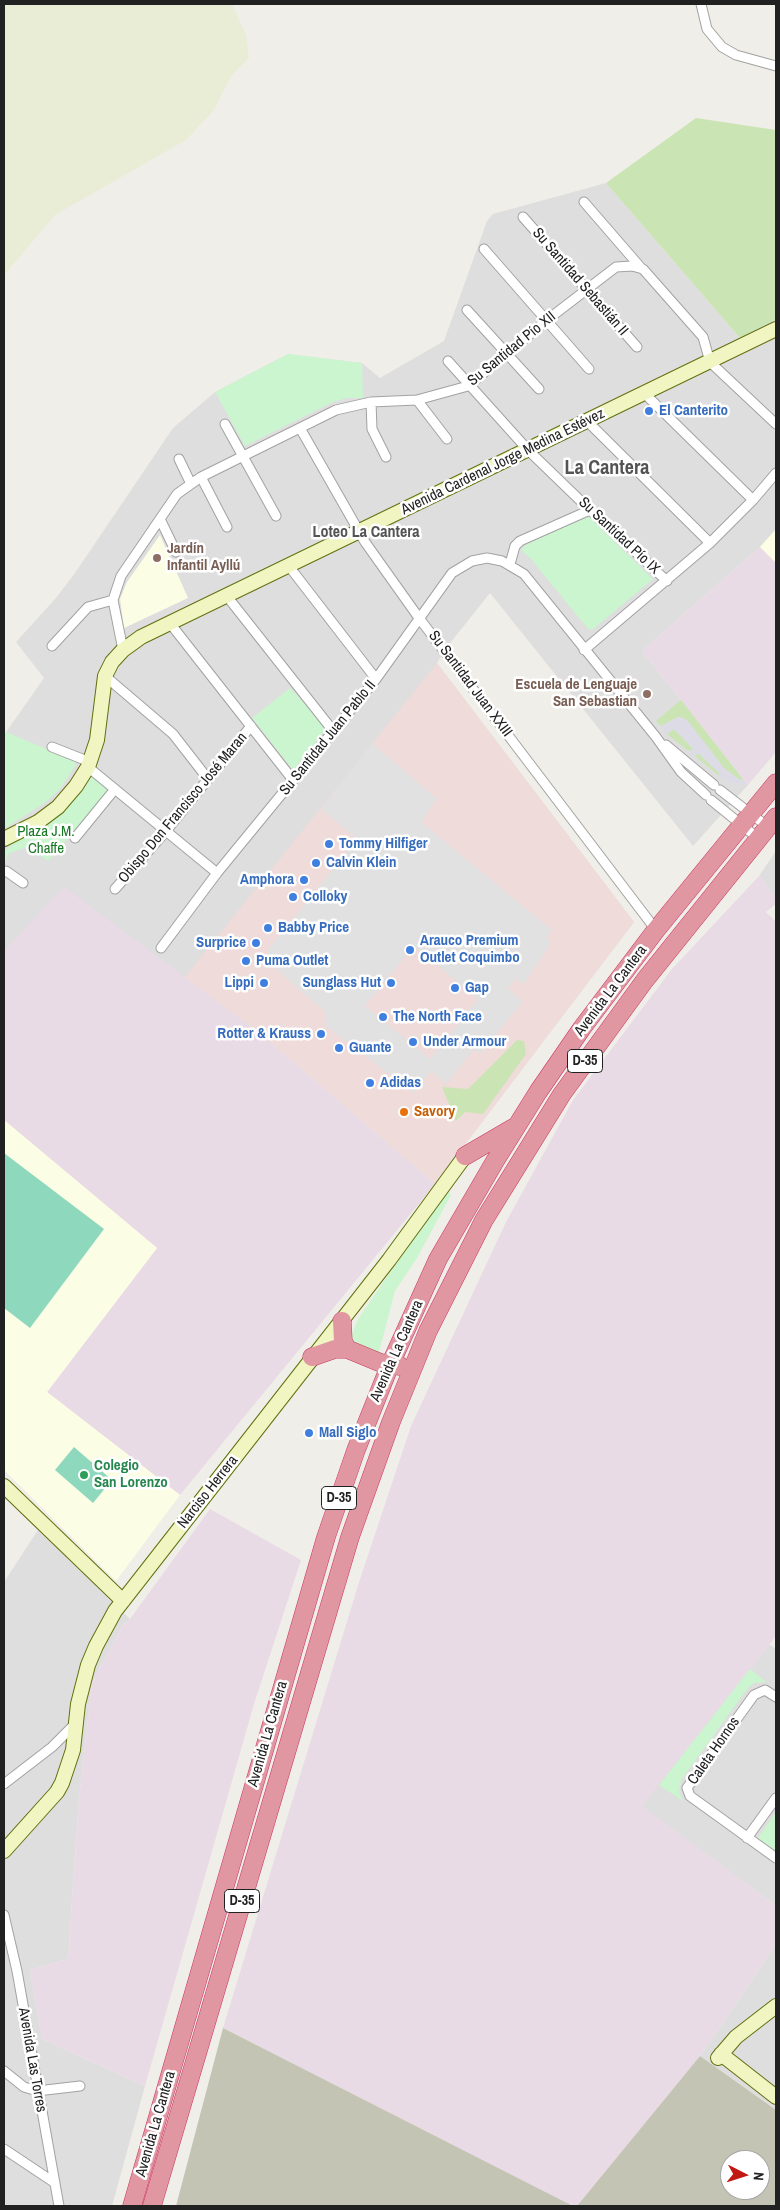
<!DOCTYPE html>
<html>
<head>
<meta charset="utf-8">
<style>
	body { margin:0 }
	#map { position:relative; width:780px; height:2210px; overflow:hidden; background:#f0eee8; font-family:"Archivo Narrow",sans-serif }
	canvas { display:block }
	.frame { position:absolute; inset:0; border:5px solid #212121; pointer-events:none }
	.north { position:absolute; left:720px; top:2150px; width:50px; height:50px; box-sizing:border-box; background:#fff; border:1px solid #a6a6a6; border-radius:50%; rotate:95deg; font-size:14px; font-weight:700; line-height:20px; text-align:center; color:#212121 }
	.north::after { content:''; display:block; margin:auto; width:18px; height:22px; background:#c01812; clip-path:polygon(50% 0,100% 100%,50% 72%,0 100%) }
</style>
</head>
<body>
<div id="map">
<canvas width="780" height="2210"></canvas>
<div class="frame"></div>
<div class="north">N</div>
</div>
<script>
const g = document.querySelector('canvas').getContext('2d');
g.lineJoin = 'round';
function fill(path, color) {
  g.fillStyle = color;
  g.fill(path, 'evenodd');
}
function shape(rows) {
  const path = new Path2D();
  for (const r of rows) {
    path.moveTo(r[0], r[1]);
    for (let i = 2; i < r.length; i += 2) path.lineTo(r[i], r[i + 1]);
  }
  return path;
}
function strokePath(path, color, width, dash) {
  g.strokeStyle = color;
  g.lineWidth = width;
  g.lineCap = dash ? 'butt' : 'round';
  g.setLineDash(dash || []);
  g.stroke(path);
}
function label(font, color, halo, rows, align = 'center') {
  g.font = font + ' "Archivo Narrow",sans-serif';
  g.lineWidth = 5;
  g.setLineDash([]);
  g.textBaseline = 'middle';
  g.strokeStyle = halo;
  g.fillStyle = color;
  for (const [text, x, y, turn = 0] of rows) {
    g.save();
    g.translate(x, y);
    g.rotate((+turn || 0) * Math.PI / 180);
    g.textAlign = isNaN(turn) ? turn : align;
    if (halo) g.strokeText(text, 0, 0);
    g.fillText(text, 0, 0);
    g.restore();
  }
}
fill(shape([
	[606,183,740,338,776,319,776,529,760,547,642,651,748,785,693,846,490,593,447,647,437,663,634,922,435,1184,257,1031,184,978,4,951,4,735,44,678,16,642,56,598,75,573,173,428,215,392,288,354,362,363,380,378,444,341,487,221,493,214],
	[776,851,776,898,759,876],
	[38,1530,130,1619,123,1625,92,1683,79,1798,68,1959,30,1970,42,2039,145,2086,112,2206,4,2206,4,1582],
	[769,1644,776,1649,776,1906,641,1806],
	[776,1944,776,2110,700,2056]
]), '#dfdede');
fill(shape([
	[437,663,634,922,435,1184,257,1031,184,978]
]), '#efdbd9');
fill(shape([
	[776,529,776,752,748,785,642,651,760,547],
	[759,876,776,898,776,904,766,912,776,922,776,1636,642,1806,776,1906,776,1944,700,2056,577,2206,573,2206,223,2028,360,1579,411,1426,506,1222,573,1100,672,969],
	[64,887,257,1031,435,1184,180,1495,47,1392,157,1248,4,1120,4,951],
	[210,1509,301,1560,254,1704,145,2086,42,2039,30,1970,68,1959,79,1798,92,1683,123,1625,130,1619]
]), '#e9dbe5');
fill(shape([
	[776,529,776,563,760,547],
	[160,535,188,598,124,628,120,599,127,582],
	[4,1120,157,1248,47,1392,180,1495,116,1581,4,1470]
]), '#fcfde5');
fill(shape([
	[223,2028,573,2206,176,2206],
	[700,2056,776,2110,776,2206,577,2206],
	[730,2160,760,2160,760,2190,730,2190]
]), '#c4c4b4');
fill(shape([
	[4,4,232,4,246,35,249,58,232,75,213,111,186,140,55,215,6,273,4,274]
]), '#eaedd5');
fill(shape([
	[696,118,776,130,776,319,740,338,606,183],
	[681,700,743,779,740,780,724,768,687,720,678,717,661,726,656,721],
	[674,729,693,749,692,751,687,750,667,734],
	[698,753,721,775,718,775,695,756],
	[517,1040,524,1041,526,1054,483,1114,465,1112,456,1121,442,1087,468,1089]
]), '#cae5b3');
fill(shape([
	[288,354,362,363,363,398,347,398,333,402,245,446,215,392],
	[588,516,653,579,592,630,588,629,531,559,521,550,527,544],
	[290,688,327,728,293,770,252,718],
	[6,732,75,761,76,765,59,790,46,802,4,829,4,735],
	[92,776,109,792,48,861,28,847,9,853,4,864,4,851,19,839,59,813,84,788],
	[447,1190,451,1195,417,1258,395,1291,378,1356,349,1341,358,1319],
	[750,1669,766,1682,754,1683,748,1688,681,1780,679,1792,683,1801,659,1785],
	[776,1812,776,1851,758,1838]
]), '#caf5cf');
fill(shape([
	[4,1153,104,1229,30,1328,4,1308],
	[74,1447,112,1480,93,1503,55,1470]
]), '#8ed8be');
fill(shape([
	[372,743,437,799,421,822,552,930,546,938,551,943,524,984,515,979,508,989,523,1001,480,1054,474,1049,446,1084,431,1071,414,1093,326,1026,325,1012,268,962,267,951,357,839,321,809],
	[414,946,478,999,430,1059,365,1006]
]), '#e1e1e1');
fill(shape([
	[678,717,681,717,687,720,724,768,740,780,743,779,748,785,728,782,718,775,720,774,698,753,695,756,687,750,692,751,693,748,674,729,667,734,661,726]
]), '#dddce6');
const street = shape([
	[701,4,707,29,722,47,736,55,776,66],
	[584,202,642,269],
	[523,217,637,347],
	[484,249,589,369],
	[467,310,539,389],
	[448,361,528,450,590,510,667,581],
	[644,393,753,500],
	[417,400,447,439],
	[371,402,372,429,386,457],
	[587,421,710,543],
	[225,424,276,516],
	[300,428,365,542,419,618,656,930],
	[179,459,191,484],
	[201,477,227,527],
	[160,519,176,552],
	[510,564,515,546,520,541,590,510],
	[288,565,376,679],
	[226,595,334,732],
	[169,622,293,780],
	[52,646,88,607,113,600],
	[123,650,113,600,121,576,177,494,201,477,336,410,371,402,417,400,468,386,547,320,616,267,632,266,643,269,703,337,710,362,776,424],
	[584,650,710,543,753,500,776,473],
	[105,676,173,734,208,779],
	[666,745,714,785],
	[52,747,90,762],
	[88,767,217,873],
	[720,790,768,827],
	[711,800,759,839],
	[75,838,115,789],
	[4,872,6,871,23,883],
	[115,889,166,831,251,726],
	[161,948,217,873,376,679,452,573,472,561,487,558,502,561,524,574,656,737,681,772,706,795],
	[776,1697,765,1690,754,1695,687,1788,690,1796,776,1858],
	[4,1784,52,1747,75,1724],
	[747,1838,776,1798],
	[4,1915,17,1971,59,2206],
	[4,2071,24,2087,37,2091,80,2086],
	[4,2149,55,2183]
]);
const secondary = shape([
	[4,839,38,822,58,807,76,786,88,767,97,740,105,676,112,662,123,650,141,637,776,329],
	[4,1486,123,1601],
	[4,1851,57,1792,62,1783,73,1750,78,1704,88,1665,96,1646,115,1611,389,1260,465,1156],
	[721,2054,776,2097],
	[718,2058,736,2037,776,2006]
]);
const highway = shape([
	[465,1156,513,1128],
	[342,1321,343,1341,347,1349],
	[312,1357,335,1349,347,1349,381,1363,400,1366],
	[132,2206,326,1537,356,1450,390,1365,438,1259,495,1161,538,1092,582,1028,656,930,776,783],
	[152,2206,350,1537,391,1422,428,1331,484,1220,562,1094,645,980,776,817]
]);
strokePath(street, '#a2a2a2', 11);
strokePath(secondary, '#62700f', 16);
strokePath(highway, '#cc3765', 19);
strokePath(street, '#fff', 9);
strokePath(secondary, '#f0f5c2', 14);
strokePath(highway, '#e097a2', 18);
for (const [x, y, r, color] of [
	[649,411,5,"#3f7fe0"],
	[157,558,5,"#8d6e63"],
	[647,694,5,"#8d6e63"],
	[329,844,5,"#3f7fe0"],
	[316,863,5,"#3f7fe0"],
	[304,880,5,"#3f7fe0"],
	[293,897,5,"#3f7fe0"],
	[268,928,5,"#3f7fe0"],
	[256,943,5,"#3f7fe0"],
	[410,950,5,"#3f7fe0"],
	[246,961,5,"#3f7fe0"],
	[264,983,5,"#3f7fe0"],
	[391,983,5,"#3f7fe0"],
	[455,988,5,"#3f7fe0"],
	[383,1017,5,"#3f7fe0"],
	[321,1034,5,"#3f7fe0"],
	[413,1042,5,"#3f7fe0"],
	[339,1048,5,"#3f7fe0"],
	[370,1083,5,"#3f7fe0"],
	[404,1112,5,"#e8710a"],
	[309,1433,5,"#3f7fe0"],
	[84,1475,5,"#2e9e5b"]
]) {
  const dot = new Path2D();
  dot.arc(x, y, r, 0, 2 * Math.PI);
  g.fillStyle = color;
  g.fill(dot);
  strokePath(dot, '#fff', 2);
}
for (const [x, y, w] of [
	[585,1061,35],
	[339,1498,35],
	[242,1901,35]
]) {
  const box = new Path2D();
  box.roundRect(x - w / 2, y - 11.5, w, 23, 4);
  g.fillStyle = '#fff';
  g.fill(box);
  strokePath(box, '#212121', 1);
}
label('bold 14px', '#212121', null, [
	["D-35",585,1061],
	["D-35",339,1498],
	["D-35",242,1901]
]);
label('15px', '#212121', '#fff', [
	["Su Santidad Sebastián II",580,282,49],
	["Su Santidad Pío XII",512,349,-39],
	["Avenida Cardenal Jorge Medina Estévez",503,462,-26],
	["Su Santidad Pío IX",619,536,43],
	["Su Santidad Juan XXIII",470,684,53],
	["Su Santidad Juan Pablo II",328,738,-51],
	["Obispo Don Francisco José Maran",183,808,-50],
	["Avenida La Cantera",611,991,-53],
	["Avenida La Cantera",397,1351,-66],
	["Narciso Herrera",208,1492,-52],
	["Avenida La Cantera",268,1734,-74],
	["Caleta Hornos",714,1751,-55],
	["Avenida Las Torres",32,2060,80],
	["Avenida La Cantera",156,2124,-74]
]);
label('bold 15px', '#366cbe', '#fff', [
	["El Canterito",659,411],
	["Tommy Hilfiger",339,844],
	["Calvin Klein",326,863],
	["Amphora",294,880,"right"],
	["Colloky",303,897],
	["Babby Price",278,928],
	["Arauco Premium",420,941],
	["Outlet Coquimbo",420,958],
	["Surprice",246,943,"right"],
	["Puma Outlet",256,961],
	["Lippi",254,983,"right"],
	["Sunglass Hut",381,983,"right"],
	["Gap",465,988],
	["The North Face",393,1017],
	["Rotter & Krauss",311,1034,"right"],
	["Under Armour",423,1042],
	["Guante",349,1048],
	["Adidas",380,1083],
	["Mall Siglo",319,1433]
], 'left');
label('bold 15px', '#785e54', '#fff', [
	["Jardín",167,549],
	["Infantil Ayllú",167,566],
	["Escuela de Lenguaje",637,685,"right"],
	["San Sebastian",637,702,"right"]
], 'left');
label('15px', '#167822', '#fff', [
	["Plaza J.M.",46,832],
	["Chaffe",46,849]
]);
label('bold 15px', '#c56008', '#fff', [
	["Savory",414,1112]
], 'left');
label('bold 15px', '#27864d', '#fff', [
	["Colegio",94,1466],
	["San Lorenzo",94,1483]
], 'left');
label('bold 16px', '#545454', '#fff', [
	["Loteo La Cantera",366,533]
]);
label('bold 20px', '#545454', '#fff', [
	["La Cantera",607,469]
]);
</script>
</body>
</html>
